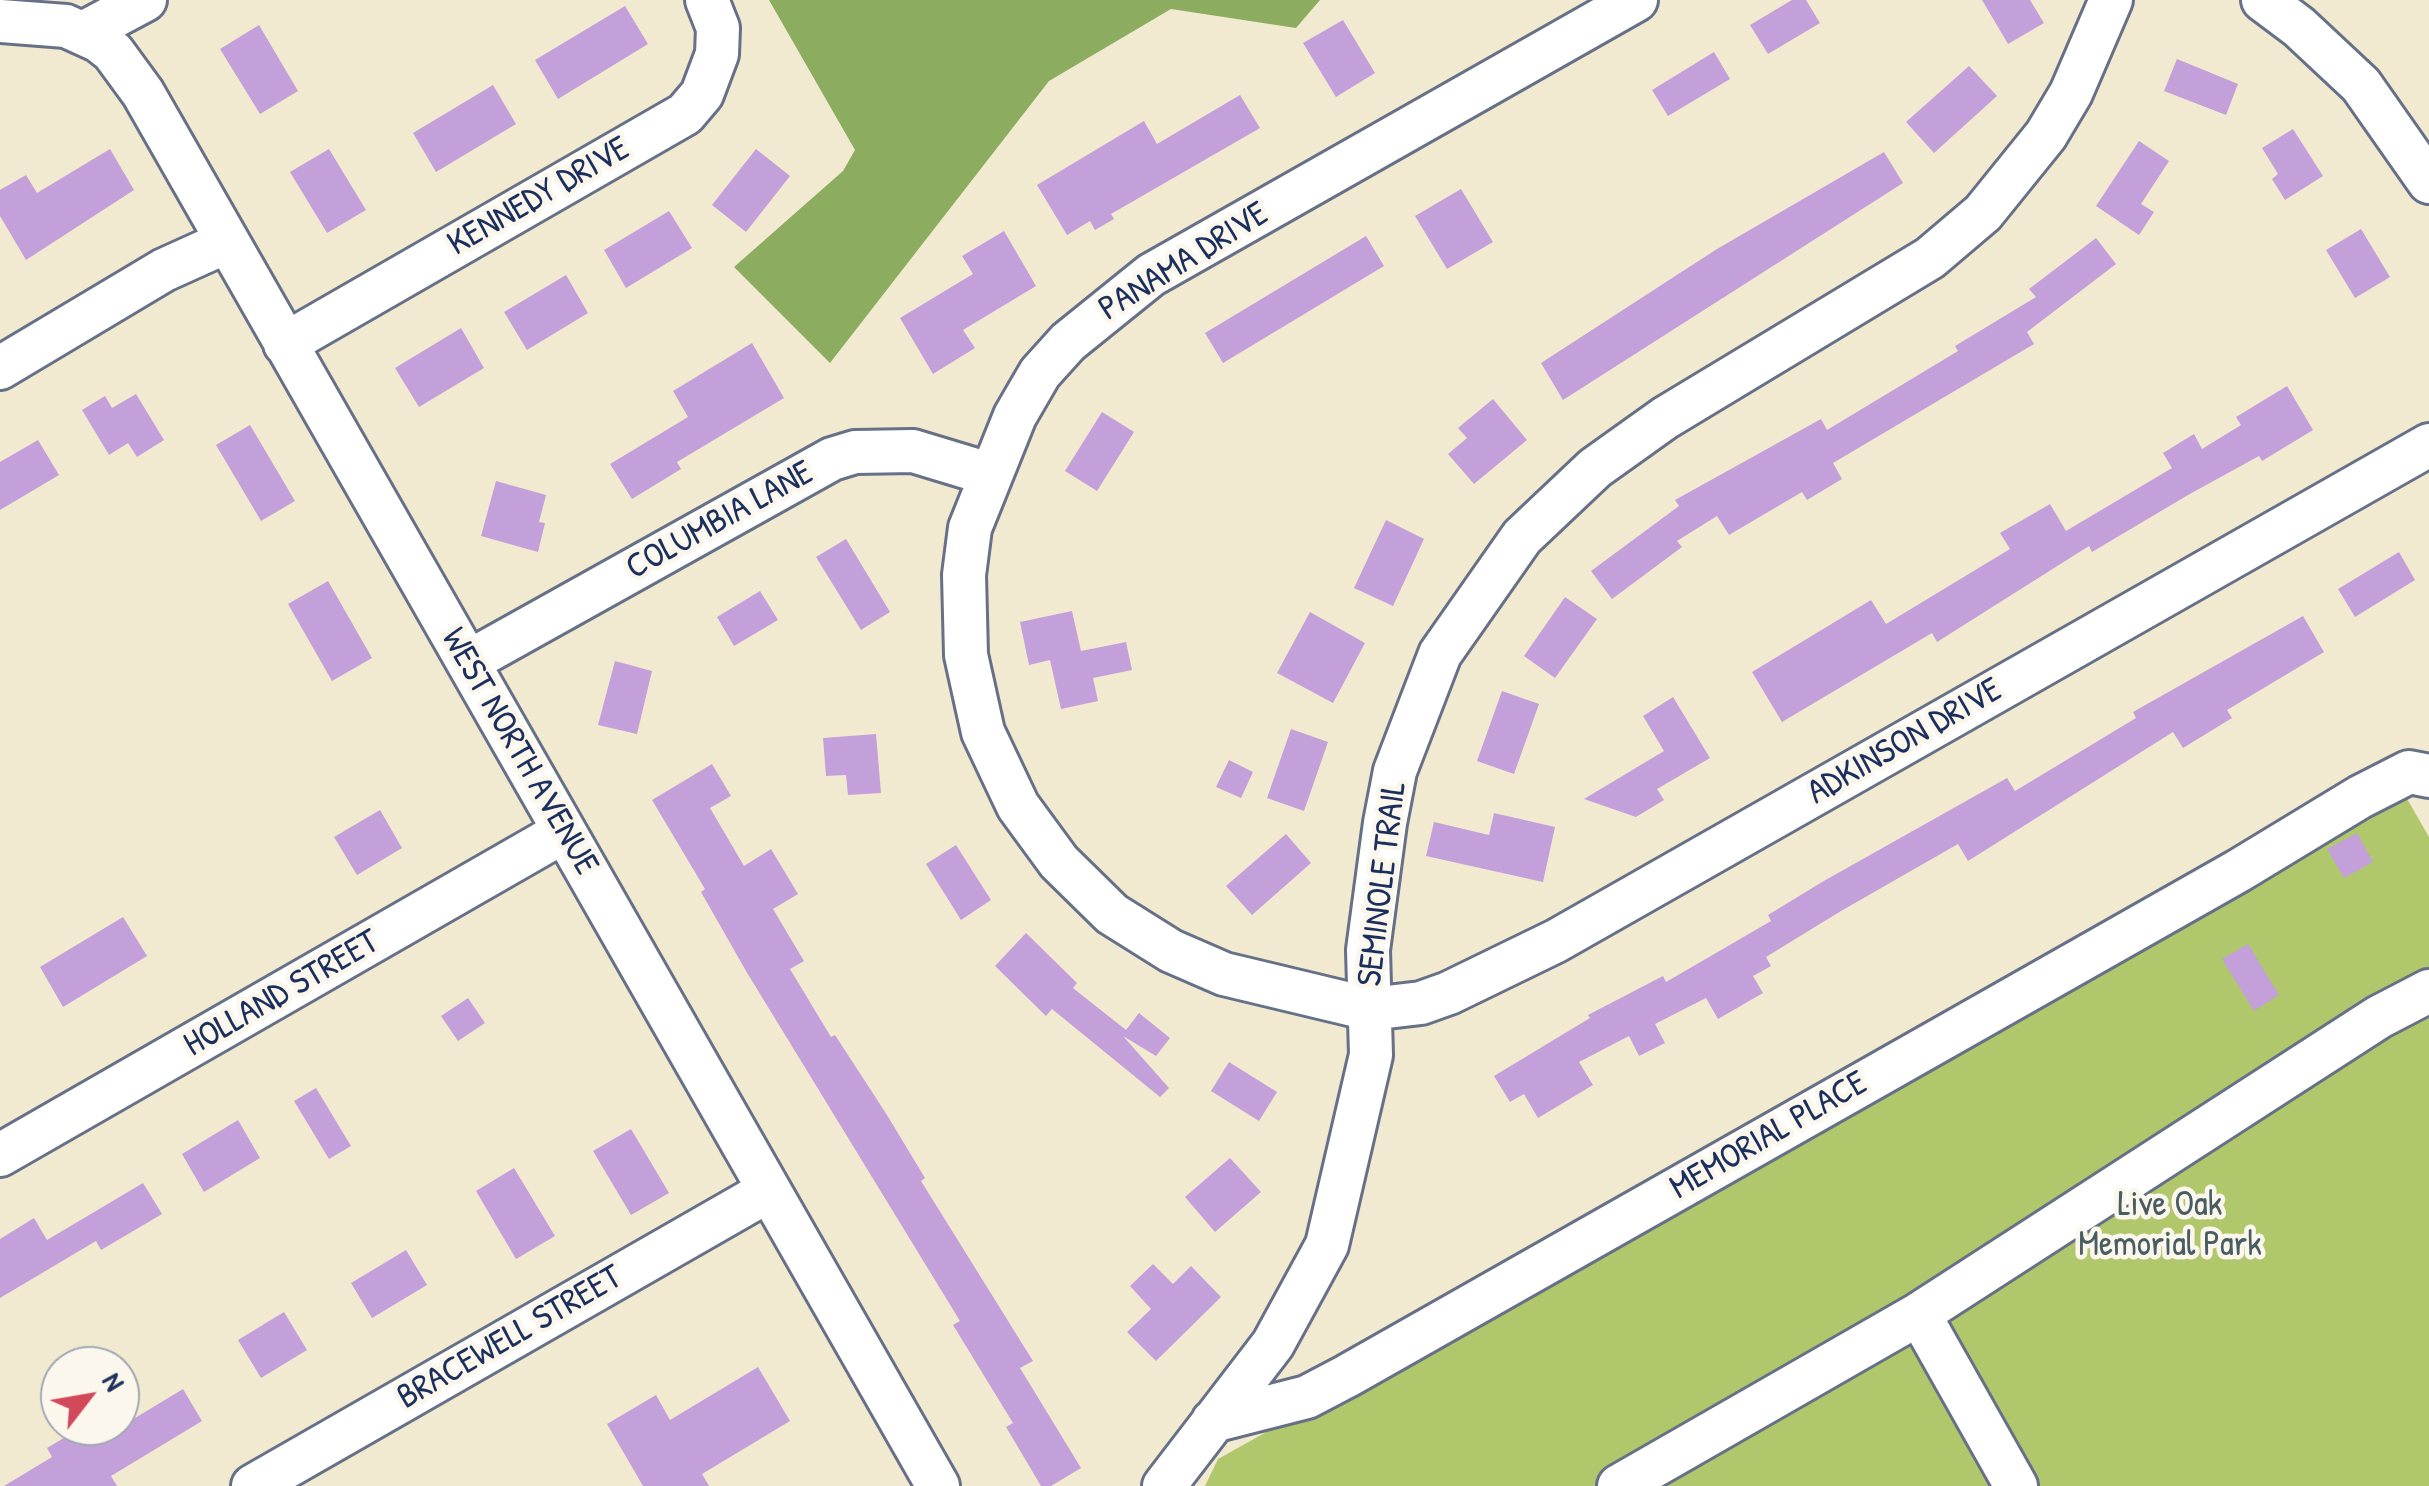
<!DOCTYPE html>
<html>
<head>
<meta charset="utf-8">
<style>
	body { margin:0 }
	#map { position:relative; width:2429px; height:1486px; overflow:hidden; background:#f1ead1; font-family:"Patrick Hand",sans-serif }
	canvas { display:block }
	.north { position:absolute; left:40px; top:1346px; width:100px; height:100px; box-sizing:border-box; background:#fbf7ec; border:2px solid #a1a7b3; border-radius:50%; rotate:59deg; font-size:28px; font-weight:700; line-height:40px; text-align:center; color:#1b2f5e }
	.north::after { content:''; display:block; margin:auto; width:35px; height:45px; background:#d1495b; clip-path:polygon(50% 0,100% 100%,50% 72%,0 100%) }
</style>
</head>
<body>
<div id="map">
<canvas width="2429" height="1486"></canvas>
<div class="north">N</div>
</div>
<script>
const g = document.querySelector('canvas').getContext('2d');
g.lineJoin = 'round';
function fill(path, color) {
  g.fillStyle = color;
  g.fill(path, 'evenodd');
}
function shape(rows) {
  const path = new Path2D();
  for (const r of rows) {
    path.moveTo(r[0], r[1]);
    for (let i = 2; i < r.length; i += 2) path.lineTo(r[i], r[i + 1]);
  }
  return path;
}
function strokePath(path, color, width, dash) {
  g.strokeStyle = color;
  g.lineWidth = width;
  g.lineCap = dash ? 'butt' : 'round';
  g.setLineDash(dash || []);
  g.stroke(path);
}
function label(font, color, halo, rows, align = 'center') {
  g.font = font + ' "Patrick Hand",sans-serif';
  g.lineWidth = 9;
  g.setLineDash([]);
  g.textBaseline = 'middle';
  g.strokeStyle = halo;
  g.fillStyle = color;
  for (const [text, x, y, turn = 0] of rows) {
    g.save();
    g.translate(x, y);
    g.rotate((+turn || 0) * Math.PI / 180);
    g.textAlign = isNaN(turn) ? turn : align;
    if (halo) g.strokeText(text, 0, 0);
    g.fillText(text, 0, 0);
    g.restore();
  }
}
fill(shape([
	[2406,797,2429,837,2429,1486,1205,1486,1218,1459]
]), '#b0c76c');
fill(shape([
	[769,0,1320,0,1296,28,1171,9,1049,81,830,363,734,267,843,171,855,150]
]), '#8cac60');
fill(shape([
	[1792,0,1806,0,1820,23,1768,54,1750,25],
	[1982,0,2030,0,2044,23,2008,44],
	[625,6,648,44,558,99,535,60],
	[1343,20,1375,73,1336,97,1303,43],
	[259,25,298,91,260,114,220,49],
	[1714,52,1730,79,1668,116,1652,90],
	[2177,59,2238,84,2226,115,2164,91],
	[1969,66,1997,96,1934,153,1906,122],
	[493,85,516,124,436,172,413,133],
	[1240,95,1260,128,1111,214,1114,219,1095,230,1090,221,1067,235,1037,185,1144,121,1157,144],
	[2293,129,2323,176,2285,200,2272,179,2278,174,2262,148],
	[2139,141,2169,161,2141,204,2154,212,2139,235,2096,206],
	[110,149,134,190,26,260,0,216,0,190,26,175,37,193],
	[329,149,366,210,327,233,290,172],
	[756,149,790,176,746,232,712,205],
	[1884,152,1903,183,1563,400,1541,363,1717,249],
	[1461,189,1493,242,1447,269,1415,216],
	[669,211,692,248,626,288,604,250],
	[2361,229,2390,277,2355,298,2326,250],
	[1004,231,1036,286,963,330,975,348,933,374,900,318,973,274,962,256],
	[1366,236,1384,266,1223,363,1205,333],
	[2096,238,2116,264,2027,332,2034,344,1833,463,1842,479,1807,500,1802,492,1729,535,1717,516,1677,541,1682,547,1612,599,1591,571,1679,506,1675,500,1821,419,1827,430,1958,351,1955,346,2036,297,2029,289],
	[566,275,588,313,527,350,504,312],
	[461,328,484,368,419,407,395,368],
	[752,343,784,398,677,462,681,469,632,499,610,464,688,417,673,391],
	[2287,386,2313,430,2262,461,2259,456,2188,495,2092,552,2089,546,1937,642,1932,633,1782,722,1752,672,1871,600,1886,624,2010,549,2000,533,2050,504,2066,531,2172,468,2163,453,2194,434,2202,449,2241,425,2236,417],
	[136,394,164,440,137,457,128,443,109,455,82,410,105,396,112,408],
	[1493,399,1527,440,1474,484,1448,454,1467,438,1458,428],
	[1102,412,1134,432,1097,491,1065,471],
	[250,425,295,501,261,521,216,445],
	[38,440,59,475,0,510,0,462],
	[496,481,546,495,539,522,545,523,538,552,481,536],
	[1386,520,1424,539,1393,606,1354,588],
	[846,539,890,612,861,630,816,557],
	[2399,552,2415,580,2355,617,2338,589],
	[328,581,372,658,332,681,288,604],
	[760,591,778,620,734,646,717,617],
	[1565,597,1597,619,1555,678,1524,656],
	[1072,611,1081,651,1126,642,1132,670,1093,678,1098,701,1061,709,1050,660,1029,665,1020,622],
	[1310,612,1365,643,1333,703,1277,673],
	[2303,616,2324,652,2227,710,2232,718,2183,748,2173,732,1968,861,1958,844,1841,911,1766,957,1771,966,1753,976,1763,993,1718,1019,1706,998,1655,1024,1665,1043,1639,1056,1629,1036,1579,1062,1593,1085,1538,1118,1524,1094,1510,1102,1494,1076,1590,1018,1588,1015,1663,976,1666,982,1771,921,1768,915,1822,882,2007,778,2015,791,2136,718,2133,712],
	[615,661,652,671,637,734,598,725],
	[1502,691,1539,704,1514,774,1477,761],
	[1673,697,1710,758,1657,789,1664,800,1636,817,1584,799,1664,751,1643,716],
	[1291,729,1328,742,1304,811,1267,798],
	[876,734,881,793,848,795,846,775,826,776,823,738],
	[1229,760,1253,772,1241,798,1216,787],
	[712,764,731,796,710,808,744,866,771,849,798,894,773,909,804,961,790,969,831,1037,835,1035,887,1115,925,1178,921,1181,1033,1361,1020,1368,1081,1468,1051,1486,1041,1486,1006,1427,1013,1423,953,1325,960,1321,746,971,701,892,705,889,652,800],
	[380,810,402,848,357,875,334,837],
	[1494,813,1555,827,1543,882,1426,856,1434,822,1489,835],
	[2357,833,2373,862,2344,878,2327,849],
	[1286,834,1311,863,1252,915,1226,886],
	[956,845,991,900,961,920,926,864],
	[123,917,147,956,63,1007,40,967],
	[1026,933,1077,983,1073,988,1126,1030,1139,1013,1170,1038,1156,1056,1123,1036,1169,1088,1160,1097,1052,1009,1046,1016,995,966],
	[2248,944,2279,995,2254,1011,2222,959],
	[468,998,485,1023,458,1041,441,1016],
	[1229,1062,1277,1092,1259,1121,1211,1091],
	[316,1088,351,1146,329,1159,294,1101],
	[238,1120,260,1158,204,1192,182,1154],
	[631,1129,669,1193,631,1215,593,1151],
	[1230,1158,1261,1192,1215,1232,1185,1197],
	[514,1168,555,1236,516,1259,476,1191],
	[143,1183,162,1214,101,1250,96,1241,0,1298,0,1239,34,1218,47,1240],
	[406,1250,427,1285,372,1318,351,1283],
	[1153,1264,1173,1284,1191,1266,1221,1297,1156,1361,1127,1332,1151,1309,1130,1286],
	[284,1312,307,1350,261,1378,238,1340],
	[758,1367,790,1421,702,1474,709,1486,643,1486,607,1424,656,1395,670,1420],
	[183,1389,202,1421,111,1476,117,1486,4,1486,52,1457,47,1448,82,1427,92,1444]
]), '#c3a0d9');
const minor = shape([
	[1636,0,1151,275,1068,342,1040,373,1015,416,970,528,964,575,966,655,983,732,1018,806,1059,862,1112,914,1171,951,1224,974,1370,1009,1421,1003,1449,993,1556,941,2429,445],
	[2263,0,2299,27,2361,85,2429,182],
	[0,21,66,26,99,41,113,52,143,93,938,1486],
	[83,33,145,0],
	[285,344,685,114,702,94,717,54,718,28,707,0],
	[0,368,164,270,226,242],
	[468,662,832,459,855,452,913,451,989,474],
	[0,1155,563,832],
	[1919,1314,2016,1486],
	[1213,1421,1307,1397,1347,1376,2238,871,2360,797,2409,772,2429,776],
	[253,1486,768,1191],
	[1164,1486,1273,1344,1327,1245,1371,1055,1368,950,1385,823,1395,771,1440,654,1522,537,1595,468,1665,418,1930,258,1983,213,2046,135,2071,93,2111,0],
	[1619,1486,1919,1314,2379,1017,2429,991]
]);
strokePath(minor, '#667086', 48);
strokePath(minor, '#fff', 42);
label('35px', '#1b2f5e', '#fbf7ec', [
	["KENNEDY DRIVE",539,197,-30],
	["PANAMA DRIVE",1184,262,-32],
	["COLUMBIA LANE",720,521,-29],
	["ADKINSON DRIVE",1905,742,-30],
	["WEST NORTH AVENUE",519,752,60],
	["SEMINOLE TRAIL",1383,884,-83],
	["HOLLAND STREET",282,994,-30],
	["MEMORIAL PLACE",1769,1136,-30],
	["BRACEWELL STREET",510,1338,-30]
]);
label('35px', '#485d62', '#fbf7ec', [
	["Live Oak",2170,1206],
	["Memorial Park",2170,1246]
]);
</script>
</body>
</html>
